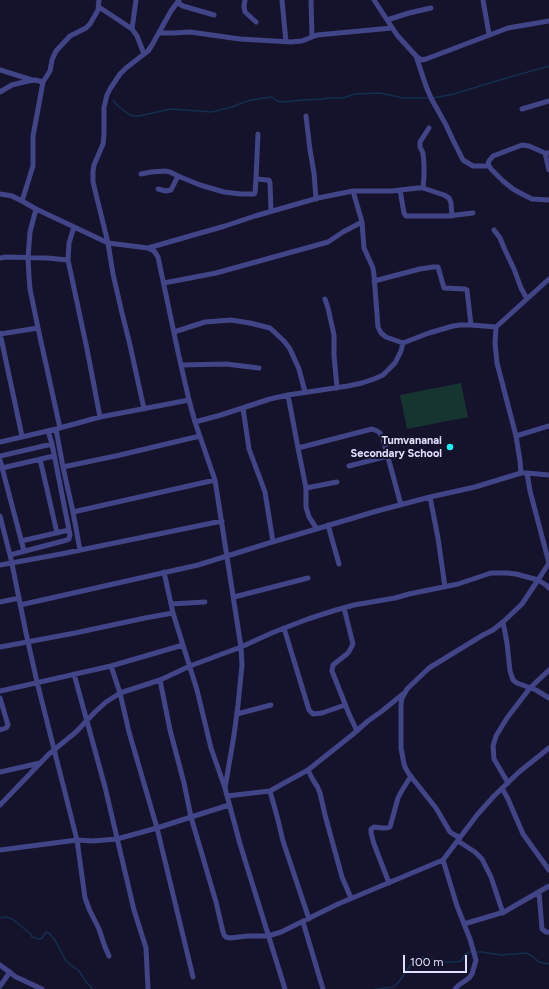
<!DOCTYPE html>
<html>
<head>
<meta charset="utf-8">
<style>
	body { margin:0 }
	#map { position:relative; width:549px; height:989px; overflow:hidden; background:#15132b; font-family:Figtree,sans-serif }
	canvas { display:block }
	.scale { position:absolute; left:403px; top:955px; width:64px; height:18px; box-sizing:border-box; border:2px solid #e0dffd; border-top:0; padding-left:5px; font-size:12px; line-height:14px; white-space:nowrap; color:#e0dffd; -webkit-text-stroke:3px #15132b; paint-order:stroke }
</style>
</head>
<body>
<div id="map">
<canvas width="549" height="989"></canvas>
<div class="scale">100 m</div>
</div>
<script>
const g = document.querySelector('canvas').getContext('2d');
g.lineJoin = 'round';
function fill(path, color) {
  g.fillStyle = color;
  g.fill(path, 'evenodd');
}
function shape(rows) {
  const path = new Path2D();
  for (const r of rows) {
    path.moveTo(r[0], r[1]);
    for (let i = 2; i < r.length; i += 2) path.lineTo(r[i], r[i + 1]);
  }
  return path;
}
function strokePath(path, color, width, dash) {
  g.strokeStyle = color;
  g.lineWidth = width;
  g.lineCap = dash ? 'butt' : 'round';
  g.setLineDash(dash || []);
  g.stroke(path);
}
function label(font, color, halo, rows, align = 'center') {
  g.font = font + ' Figtree,sans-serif';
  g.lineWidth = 4;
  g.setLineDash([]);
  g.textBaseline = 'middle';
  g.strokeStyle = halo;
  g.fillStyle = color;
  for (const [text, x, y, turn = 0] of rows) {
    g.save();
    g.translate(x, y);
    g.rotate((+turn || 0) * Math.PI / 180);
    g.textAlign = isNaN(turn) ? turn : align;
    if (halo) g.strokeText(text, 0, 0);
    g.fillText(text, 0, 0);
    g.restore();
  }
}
fill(shape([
	[461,383,468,417,407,429,400,395]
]), '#163531');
strokePath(shape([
	[433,98,454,94,486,84,549,66],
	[113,100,117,105,127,113,133,116,139,116,171,109,212,112,232,107,242,103,251,100,264,98,272,97,277,101,283,102,303,100,323,99,329,98,343,98,355,94,380,93,403,98,429,98],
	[0,918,6,917,12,919,31,934,32,937,39,939,42,938,46,932,49,933,55,940,66,961,79,971,87,983,93,989],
	[376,989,393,987,398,983,412,963,419,958,423,957,446,962,455,962,461,961,465,955,467,953,470,952,481,952,502,955,526,953,532,956,539,962,549,964]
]), '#132e4f', 1.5);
strokePath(shape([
	[245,0,244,6,245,12,256,22],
	[282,0,286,42],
	[311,0,312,36],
	[374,0,397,35,416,56,422,60,426,59,508,28,549,21],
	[483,0,489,34],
	[178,3,183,6,214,15],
	[99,7,132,29,137,36,144,54],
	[387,20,409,13,431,8],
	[132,29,136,0],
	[160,33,173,33,190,32,240,39,291,42,302,41,317,35,392,28],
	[416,56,426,86,431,98,446,125,452,138,463,160,473,166,489,166],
	[0,70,32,80],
	[0,92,12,85,28,81,35,80,43,82],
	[522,109,549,101],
	[306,116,310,150,314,173,316,199],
	[545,153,549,170],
	[549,153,545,153,529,146,522,145,493,156,489,161,488,164,491,169,503,181,513,189,522,194,532,199,549,200],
	[141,174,151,172,165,171,170,172,178,176,200,185,224,192,241,194,254,194,255,193,256,179,258,134],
	[256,179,267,180,269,180,270,183,271,211],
	[423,188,424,177,424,164,423,153,420,147,420,142,429,128],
	[158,189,166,191,171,190,178,176],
	[400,190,404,213,406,216,448,216,473,213],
	[0,194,12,196,22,201,36,209,89,234,108,243,148,248,154,251,158,257,178,352,189,400,195,422,215,480,241,647,242,665,238,705,234,735,225,788],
	[22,201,33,166,33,136,43,82,50,71,52,60,56,51,70,36,86,28,90,24,98,10,99,0],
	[36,209,30,232,28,258,29,276,30,289,38,328,60,428],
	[362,222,364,248,373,268,374,275,378,327,381,333,386,337,403,343],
	[74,227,69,243,68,260,87,349,100,417],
	[494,230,500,238,505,250,514,269,521,288,527,299],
	[148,248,225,226,255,216,318,198,353,191,392,191,418,188,423,188,444,195,449,198,451,203,452,216],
	[0,258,6,257,47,258,68,260],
	[374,281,420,269,433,267,438,267,444,288,465,289,467,290,471,325],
	[164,283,216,273,328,242,343,232,362,222,353,191],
	[325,299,328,308,334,335,334,355,337,388],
	[174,332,205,322,231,320,250,323,270,328,284,341,290,349,299,369,305,392],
	[0,333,22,436],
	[0,334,38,328],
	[181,365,226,364,259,368],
	[288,395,298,448,306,488,306,507,309,517,317,529],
	[243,408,249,449,265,492,273,542],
	[144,409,130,345,122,313,113,274,108,243,93,182,93,171,94,165,103,144,104,134,104,107,107,95,110,89,120,74,126,68,148,51,152,45,171,11,179,0],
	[195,422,221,415,270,399,288,395,348,386,362,383,374,379,383,375,395,363,401,351,403,343,429,333,453,326,460,325,471,325,496,327],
	[56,429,63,467,73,512,80,550],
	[516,436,497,363,495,343,496,327,549,279],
	[0,442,56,429,100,417,189,400],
	[298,448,372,429,377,431,380,433,383,439,401,505],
	[0,456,52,444],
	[40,459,57,533],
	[0,460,24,551],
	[349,466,388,456],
	[63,467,120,455,200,436],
	[2,468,54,456],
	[521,473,527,473,530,491,549,563],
	[527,473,549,475],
	[306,488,337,482],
	[430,497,438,538,445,587],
	[73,512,215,480],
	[0,516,11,559,26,633,37,682,77,840,85,898,90,911,99,929,105,947,109,956],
	[328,525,339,564],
	[21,541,69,530],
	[10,555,67,540,69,539,70,535,52,444,48,431],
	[0,565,61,554,222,521],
	[164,572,173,613,197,690,211,748,225,788,240,844,285,989],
	[234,597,308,578],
	[0,602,19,598],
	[171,604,205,602],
	[20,605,198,565,269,543,377,511,430,497,475,487,521,473,520,461,516,436,549,426],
	[344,608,353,644,351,648,348,653,333,665,332,671,349,714,357,731],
	[503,622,507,643,510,671,513,680,517,683,536,690,549,698],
	[284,628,309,710,313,714,322,713,345,705],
	[0,647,75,633,145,618,173,613],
	[111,666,120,693,129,732,157,828,193,977],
	[74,674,105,787,134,910,146,948,148,989],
	[0,691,111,666,183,645],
	[0,698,8,725,6,728,0,730],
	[237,714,271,705],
	[308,770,313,780,317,786,320,793,325,815,342,877,351,898],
	[0,772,40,763],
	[508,783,494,759,493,746,496,736,507,718,530,688,549,670],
	[502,788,508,799,523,834,549,870],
	[270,791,278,820,283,841,309,919],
	[227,796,270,791,286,782,308,770,352,735,368,721,382,711,403,694],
	[0,805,49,754,76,732,95,712,106,702,120,693,160,680,190,666,241,647,274,632,308,619,336,610,354,605,395,598,409,594,458,584,491,573,507,573,516,574,538,580,546,585,549,588],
	[229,805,191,817,216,902,223,932,224,935,226,937,230,938,248,936,268,936,281,932,338,904,443,860,477,815,494,796,519,772,549,748],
	[460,838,453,834,450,832,436,808,409,774,406,769,404,764,401,748,401,704,402,698,407,689,429,668,483,635,493,630,503,622,522,604,538,580,549,563],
	[458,841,475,852,482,859,491,877,503,913],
	[0,850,77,840,93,841,117,839,157,828,191,817,184,783,170,730,160,680],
	[443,860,457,906,470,939,476,960,472,974,469,978,459,985,455,989],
	[389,883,374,844,371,833,371,829,374,827,382,828,387,828,390,827,398,798,401,792,411,776],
	[539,892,542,929,546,932,549,932],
	[303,922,323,989],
	[464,924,504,912,549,886],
	[0,965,16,977,42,989],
	[0,986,10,972]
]), '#414487', 5);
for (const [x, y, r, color] of [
	[450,447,4,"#16eef2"]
]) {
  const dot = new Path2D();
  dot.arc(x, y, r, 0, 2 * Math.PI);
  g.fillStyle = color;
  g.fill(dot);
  strokePath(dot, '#15132b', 1.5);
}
label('bold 11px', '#e0dffd', '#15132b', [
	["Tumvananai",442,441],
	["Secondary School",442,454]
], 'right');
</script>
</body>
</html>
